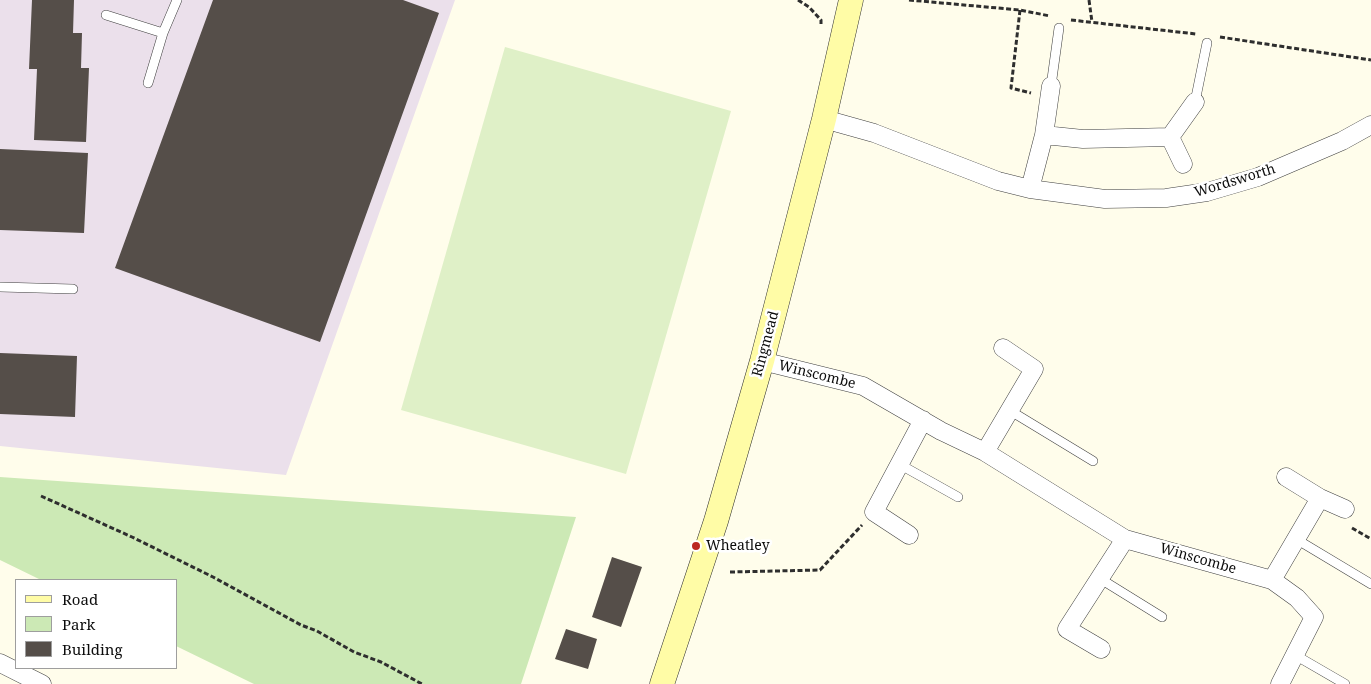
<!DOCTYPE html>
<html>
<head>
<meta charset="utf-8">
<style>
	body { margin:0 }
	#map { position:relative; width:1371px; height:684px; overflow:hidden; background:#fffdeb; font-family:"Noto Serif",serif }
	canvas { display:block }
	.legend { position:absolute; left:15px; top:579px; width:162px; height:90px; box-sizing:border-box; background:#fff; border:1px solid #9e9e9e; margin:0; padding:6px 9px; list-style:none; font-size:15px; color:#0c0c0c }
	.legend li { display:flex; align-items:center; gap:10px; height:25px }
	.legend b { width:25px; border:1px solid #9e9e9e }
</style>
</head>
<body>
<div id="map">
<canvas width="1371" height="684"></canvas>
<ul class="legend">
<li><b style="height:6px;background:#fffca6"></b>Road</li>
<li><b style="height:14px;background:#cce9b5"></b>Park</li>
<li><b style="height:14px;background:#554e49"></b>Building</li>
</ul>
</div>
<script>
const g = document.querySelector('canvas').getContext('2d');
g.lineJoin = 'round';
function fill(path, color) {
  g.fillStyle = color;
  g.fill(path, 'evenodd');
}
function shape(rows) {
  const path = new Path2D();
  for (const r of rows) {
    path.moveTo(r[0], r[1]);
    for (let i = 2; i < r.length; i += 2) path.lineTo(r[i], r[i + 1]);
  }
  return path;
}
function strokePath(path, color, width, dash) {
  g.strokeStyle = color;
  g.lineWidth = width;
  g.lineCap = dash ? 'butt' : 'round';
  g.setLineDash(dash || []);
  g.stroke(path);
}
function label(font, color, halo, rows, align = 'center') {
  g.font = font + ' "Noto Serif",serif';
  g.lineWidth = 5;
  g.setLineDash([]);
  g.textBaseline = 'middle';
  g.strokeStyle = halo;
  g.fillStyle = color;
  for (const [text, x, y, turn = 0] of rows) {
    g.save();
    g.translate(x, y);
    g.rotate((+turn || 0) * Math.PI / 180);
    g.textAlign = isNaN(turn) ? turn : align;
    if (halo) g.strokeText(text, 0, 0);
    g.fillText(text, 0, 0);
    g.restore();
  }
}
fill(shape([
	[0,0,455,0,286,475,0,446]
]), '#ebe0eb');
fill(shape([
	[0,477,576,517,521,684,254,684,176,646,176,580,41,580,0,560]
]), '#cce9b5');
fill(shape([
	[505,47,731,111,626,474,401,410]
]), '#dff0c7');
fill(shape([
	[32,0,74,0,73,33,82,33,81,68,89,68,86,142,34,140,37,69,29,69],
	[213,0,403,0,439,13,320,342,115,268],
	[0,149,88,153,84,233,0,230],
	[0,353,77,356,75,417,0,414],
	[612,557,642,567,621,627,592,617],
	[566,629,597,639,588,669,555,659]
]), '#554e49');
const lane = shape([
	[106,15,163,33,177,0],
	[148,83,163,33],
	[1051,86,1059,28],
	[1195,102,1207,43],
	[0,287,73,289],
	[1009,410,1093,461],
	[899,464,958,497],
	[1296,539,1371,584],
	[1099,578,1162,617],
	[1295,655,1345,684]
]);
const street = shape([
	[824,119,874,133,998,181,1030,189,1105,199,1166,198,1207,192,1258,177,1342,141,1371,125],
	[1044,135,1083,139,1170,137],
	[1183,164,1170,137,1195,102],
	[1030,189,1044,135,1051,86],
	[762,361,863,386,941,431,985,452,1125,539,1272,580,1297,598,1314,617,1280,684],
	[985,452,1034,369,1003,348],
	[1286,477,1320,498,1345,509],
	[909,535,874,512,923,420],
	[1272,580,1320,498],
	[1101,649,1067,629,1125,539],
	[0,663,42,684]
]);
const secondary = shape([
	[662,684,716,521,762,361,824,119,851,0]
]);
strokePath(lane, '#3f3f3f', 10);
strokePath(street, '#3f3f3f', 19);
strokePath(secondary, '#2e2e2e', 25);
strokePath(shape([
	[798,0,809,7,821,20,821,24],
	[909,0,1020,10,1050,16],
	[1089,0,1092,22],
	[1020,10,1011,88,1031,93],
	[1071,20,1196,34],
	[1220,37,1371,60],
	[41,496,132,537,213,577,301,625,317,631,354,652,381,662,422,684],
	[1352,528,1371,539],
	[730,572,820,570,862,525]
]), '#2e2e2e', 3, [5, 2.5]);
strokePath(lane, '#fff', 9);
strokePath(street, '#fff', 18);
strokePath(secondary, '#fffca6', 24);
for (const [x, y, r, color] of [
	[696,546,5,"#bc2824"]
]) {
  const dot = new Path2D();
  dot.arc(x, y, r, 0, 2 * Math.PI);
  g.fillStyle = color;
  g.fill(dot);
  strokePath(dot, '#fff', 2);
}
label('14px', '#0c0c0c', '#fff', [
	["Wordsworth",1235,181,-17],
	["Ringmead",766,344,-75],
	["Winscombe",817,375,14],
	["Winscombe",1198,559,16]
]);
label('14px', '#0c0c0c', '#fff', [
	["Wheatley",706,546]
], 'left');
</script>
</body>
</html>
